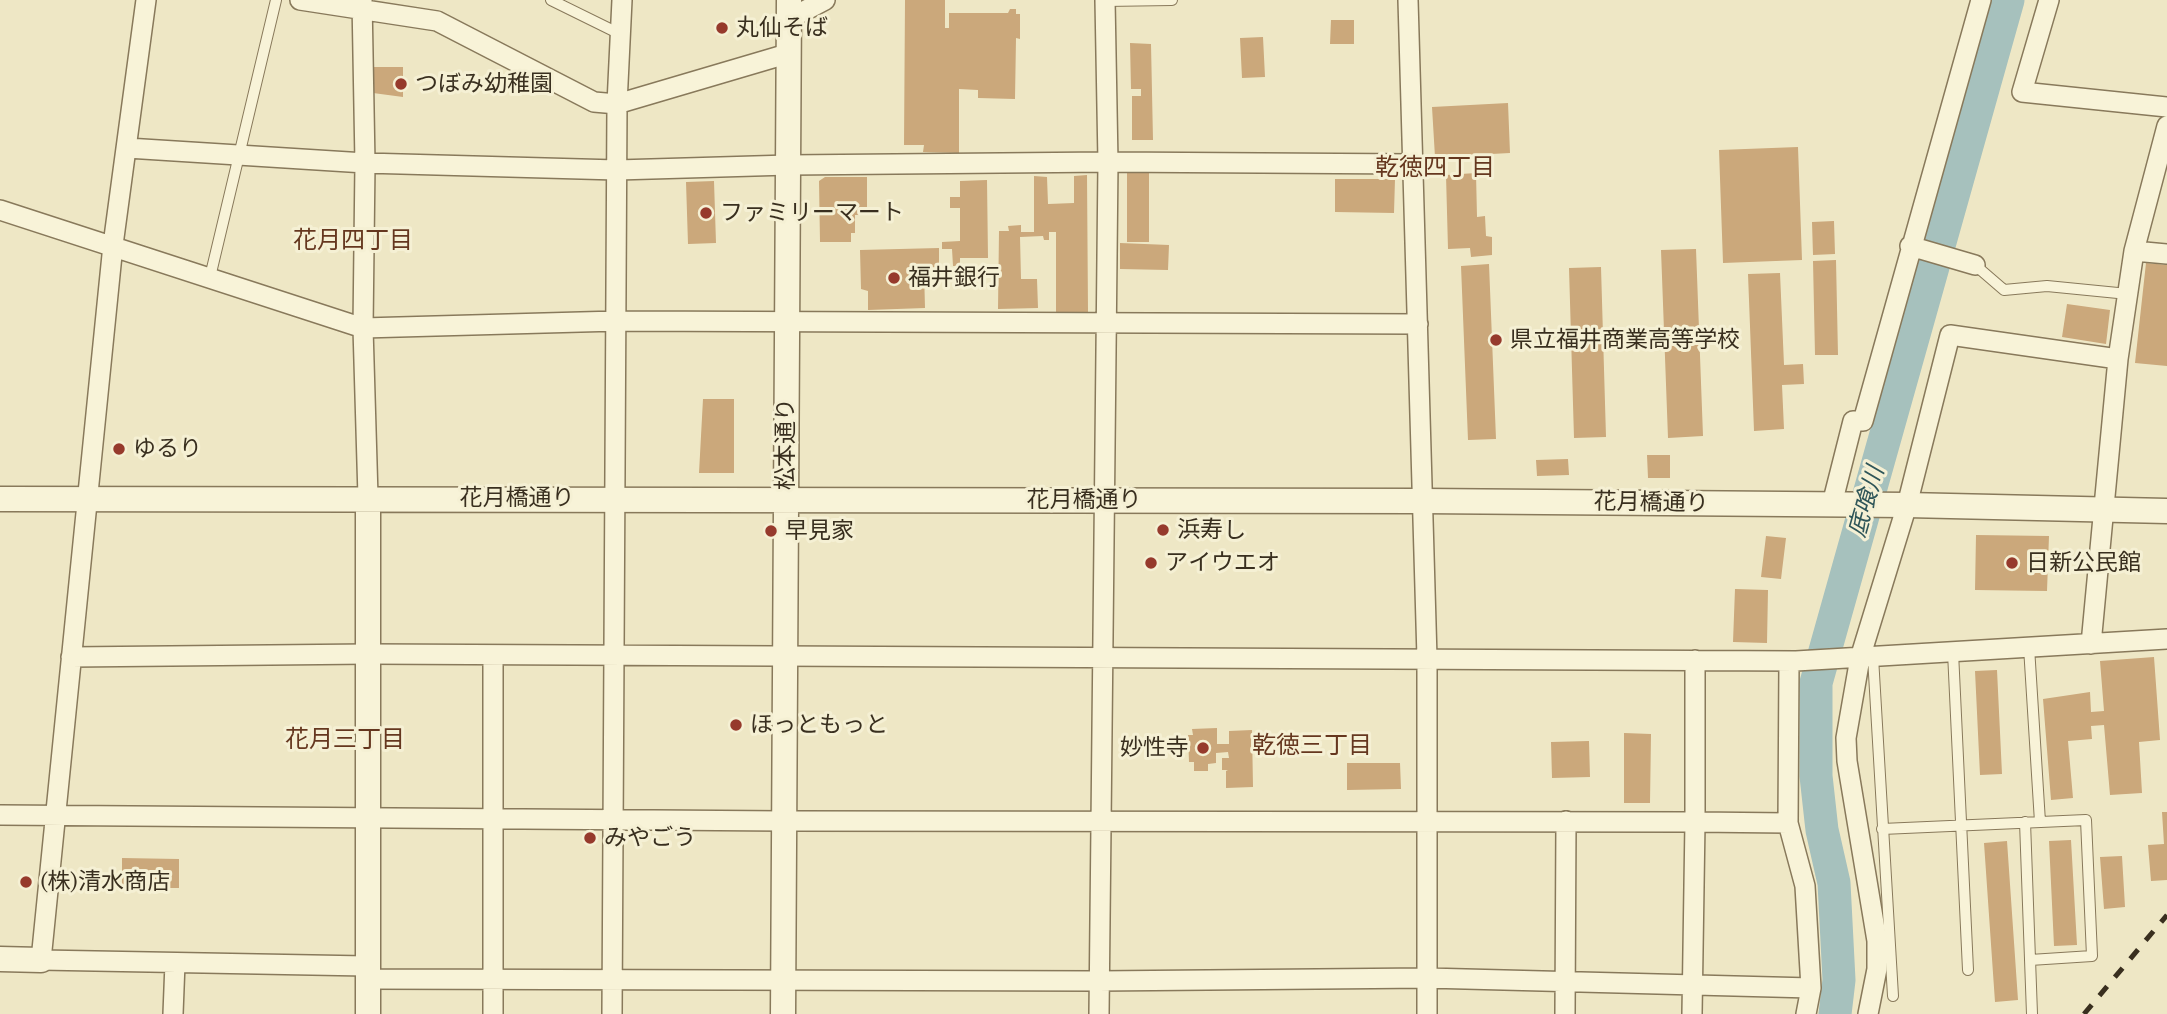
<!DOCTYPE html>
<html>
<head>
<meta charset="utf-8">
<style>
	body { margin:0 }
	canvas { display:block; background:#eee7c5 }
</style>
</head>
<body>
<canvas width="2167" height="1014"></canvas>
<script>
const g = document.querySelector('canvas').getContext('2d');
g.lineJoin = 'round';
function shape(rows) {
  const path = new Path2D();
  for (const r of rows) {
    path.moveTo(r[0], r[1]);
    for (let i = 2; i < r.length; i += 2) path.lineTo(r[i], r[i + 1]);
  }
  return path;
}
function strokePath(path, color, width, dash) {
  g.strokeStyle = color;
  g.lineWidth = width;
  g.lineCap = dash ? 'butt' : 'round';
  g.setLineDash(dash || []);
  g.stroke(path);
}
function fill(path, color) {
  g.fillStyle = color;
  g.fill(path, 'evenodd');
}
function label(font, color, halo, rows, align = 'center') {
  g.font = font + ' "IBM Plex Serif","Noto Sans JP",serif';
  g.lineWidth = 6;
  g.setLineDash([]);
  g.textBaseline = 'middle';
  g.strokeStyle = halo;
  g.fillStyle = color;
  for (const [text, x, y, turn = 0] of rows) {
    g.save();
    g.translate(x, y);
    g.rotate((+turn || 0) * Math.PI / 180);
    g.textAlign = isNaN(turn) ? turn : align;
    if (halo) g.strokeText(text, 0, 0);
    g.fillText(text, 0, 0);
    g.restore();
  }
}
strokePath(shape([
	[1835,1014,1839,980,1834,883,1822,830,1816,776,1816,683,2008,0]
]), '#a6c1bd', 33);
fill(shape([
	[905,0,945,0,945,28,949,28,949,13,1008,13,1010,9,1016,9,1016,14,1020,14,1020,39,1016,38,1015,99,978,98,978,90,959,89,959,153,923,152,924,145,904,145],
	[1331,20,1354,20,1354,44,1330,44],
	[1263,37,1265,77,1242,78,1240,38],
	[1130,43,1151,44,1153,140,1132,140,1132,96,1141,96,1141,89,1131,89],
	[372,67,403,67,403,97,373,93],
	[1508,103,1510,153,1435,157,1432,107],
	[1798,147,1802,260,1723,263,1719,150],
	[1127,173,1149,173,1149,242,1127,242],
	[1476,173,1477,217,1485,216,1486,236,1492,237,1492,255,1471,257,1470,248,1448,249,1446,175],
	[1087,175,1088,312,1056,312,1056,232,1049,232,1049,240,1044,240,1043,236,1020,237,1021,279,1037,279,1038,308,998,309,999,231,1009,231,1008,226,1021,225,1021,232,1034,232,1034,176,1047,177,1048,204,1074,203,1074,176],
	[825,177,867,177,867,215,855,215,855,233,851,233,851,242,820,242,819,181],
	[1335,179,1395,179,1394,213,1335,212],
	[987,180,988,258,960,258,960,266,953,266,952,249,942,249,942,242,960,241,960,208,950,208,950,197,960,197,960,181],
	[714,181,716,243,688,244,686,182],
	[1834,221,1835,254,1813,255,1812,222],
	[1120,243,1169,245,1168,270,1120,269],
	[939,248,939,269,924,270,925,308,868,310,868,291,861,289,860,250],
	[1696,249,1703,436,1668,438,1661,250],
	[1836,260,1838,355,1815,355,1813,261],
	[2146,263,2167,265,2167,366,2135,363],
	[1489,264,1496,439,1468,440,1461,266],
	[1601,267,1606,437,1574,438,1569,268],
	[1780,273,1784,365,1803,364,1804,384,1782,385,1784,429,1754,431,1748,274],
	[2067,304,2110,310,2106,344,2062,337],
	[703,399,734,399,734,473,699,473],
	[1647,455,1670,455,1670,478,1648,478],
	[1568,459,1569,475,1537,476,1536,460],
	[1976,535,2049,536,2047,591,1975,590],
	[1766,536,1786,538,1781,579,1761,577],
	[1735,589,1768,590,1767,643,1733,642],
	[2154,657,2160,740,2139,742,2142,793,2110,795,2104,725,2091,726,2092,739,2068,741,2073,798,2051,800,2043,699,2090,692,2091,712,2104,711,2100,661],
	[1997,670,2002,774,1980,775,1975,671],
	[1217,728,1217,744,1229,744,1229,731,1252,730,1253,787,1226,788,1226,771,1228,770,1222,770,1222,758,1229,758,1228,752,1216,753,1216,763,1208,764,1208,771,1194,771,1194,762,1189,762,1188,735,1193,735,1192,729],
	[1624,733,1651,734,1650,803,1624,803],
	[1589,741,1590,777,1552,778,1551,742],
	[1347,763,1400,763,1401,789,1347,790],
	[2162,812,2167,812,2167,880,2151,881,2148,845,2164,844],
	[2071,840,2077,945,2054,946,2049,841],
	[2007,841,2018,1000,1995,1002,1984,843],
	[2122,856,2125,907,2104,909,2100,857],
	[122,858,179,859,179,888,122,888]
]), '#cba87b');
const service = shape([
	[551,0,620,34],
	[1105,1,1172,0],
	[1975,265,2004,290,2047,286,2128,294],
	[210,277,276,0],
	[2029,647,2040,822],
	[1953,652,1968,970],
	[1873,657,1893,996],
	[2025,822,2032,1014],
	[1882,829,2086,820,2092,956,2030,960]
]);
const minor = shape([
	[146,0,113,245,41,960,366,966],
	[300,0,437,21,594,102,617,104,790,53],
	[362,0,365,163,363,328,368,497],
	[1408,0,1427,658,1427,1014],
	[2049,0,2022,92,2167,107],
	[789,19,825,0],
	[127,148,365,163,617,170,789,165,1108,162,1414,164],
	[0,210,363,328,617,321,1418,324],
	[1910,246,1975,265],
	[2134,251,2167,254],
	[1832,504,1853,421,1863,421,1981,0],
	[2091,644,2118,359,2134,251,2167,126],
	[71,657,369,654,1796,661,2167,639],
	[1695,660,1695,822,1788,823],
	[1789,661,1788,823,1805,886,1811,988,1806,1014],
	[0,815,784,821,1695,822,1692,1014],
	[368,979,1098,981,1427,978,1811,988],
	[173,1014,175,963],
	[493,1014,493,655],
	[612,1014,617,104,622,0],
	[1099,1014,1108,162,1105,0],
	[1565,1014,1566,821],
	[1868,1014,1877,969,1877,941,1847,761,1846,738,1860,658,1907,505,1950,335,2118,359]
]);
const tertiary = shape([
	[0,499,1423,501,1907,505,2167,511],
	[0,959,41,960],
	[368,1014,368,497],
	[783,1014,789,0]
]);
strokePath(service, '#88795b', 12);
strokePath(minor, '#88795b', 22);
strokePath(tertiary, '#88795b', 27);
strokePath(service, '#f8f3d8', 10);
strokePath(minor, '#f8f3d8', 19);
strokePath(tertiary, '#f8f3d8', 24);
strokePath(shape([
	[2084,1014,2167,915]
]), '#392f1f', 5, [12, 12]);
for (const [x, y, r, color] of [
	[722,28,7,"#963a2c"],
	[401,84,7,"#963a2c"],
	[706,213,7,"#963a2c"],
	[894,278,7,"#963a2c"],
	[1496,340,7,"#963a2c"],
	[119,449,7,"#963a2c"],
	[1163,530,7,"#963a2c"],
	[771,531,7,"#963a2c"],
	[1151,563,7,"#963a2c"],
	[2012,563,7,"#963a2c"],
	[736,725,7,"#963a2c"],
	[1203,748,7,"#963a2c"],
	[590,838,7,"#963a2c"],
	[26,882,7,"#963a2c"]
]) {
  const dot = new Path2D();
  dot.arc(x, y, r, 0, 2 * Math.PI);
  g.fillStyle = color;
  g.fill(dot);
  strokePath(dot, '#f5f0d4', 2.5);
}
label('23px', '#392f1f', '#f5f0d4', [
	["丸仙そば",736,28],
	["つぼみ幼稚園",415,84],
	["ファミリーマート",720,213],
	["福井銀行",908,278],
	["県立福井商業高等学校",1510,340],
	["ゆるり",133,449],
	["浜寿し",1177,530],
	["早見家",785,531],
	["アイウエオ",1165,563],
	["日新公民館",2026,563],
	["ほっともっと",750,725],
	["妙性寺",1189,748,"right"],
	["みやごう",604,838],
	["(株)清水商店",40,882]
], 'left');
label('23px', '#392f1f', '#f5f0d4', [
	["松本通り",786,444,-90],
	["花月橋通り",517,498],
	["花月橋通り",1084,500],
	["花月橋通り",1651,503,1]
]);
label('24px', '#65371f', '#f5f0d4', [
	["乾徳四丁目",1435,168],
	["花月四丁目",353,241],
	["花月三丁目",345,740],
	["乾徳三丁目",1312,746]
]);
label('italic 24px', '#2e5558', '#f5f0d4', [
	["底喰川",1867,502,-74]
]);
</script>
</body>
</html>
